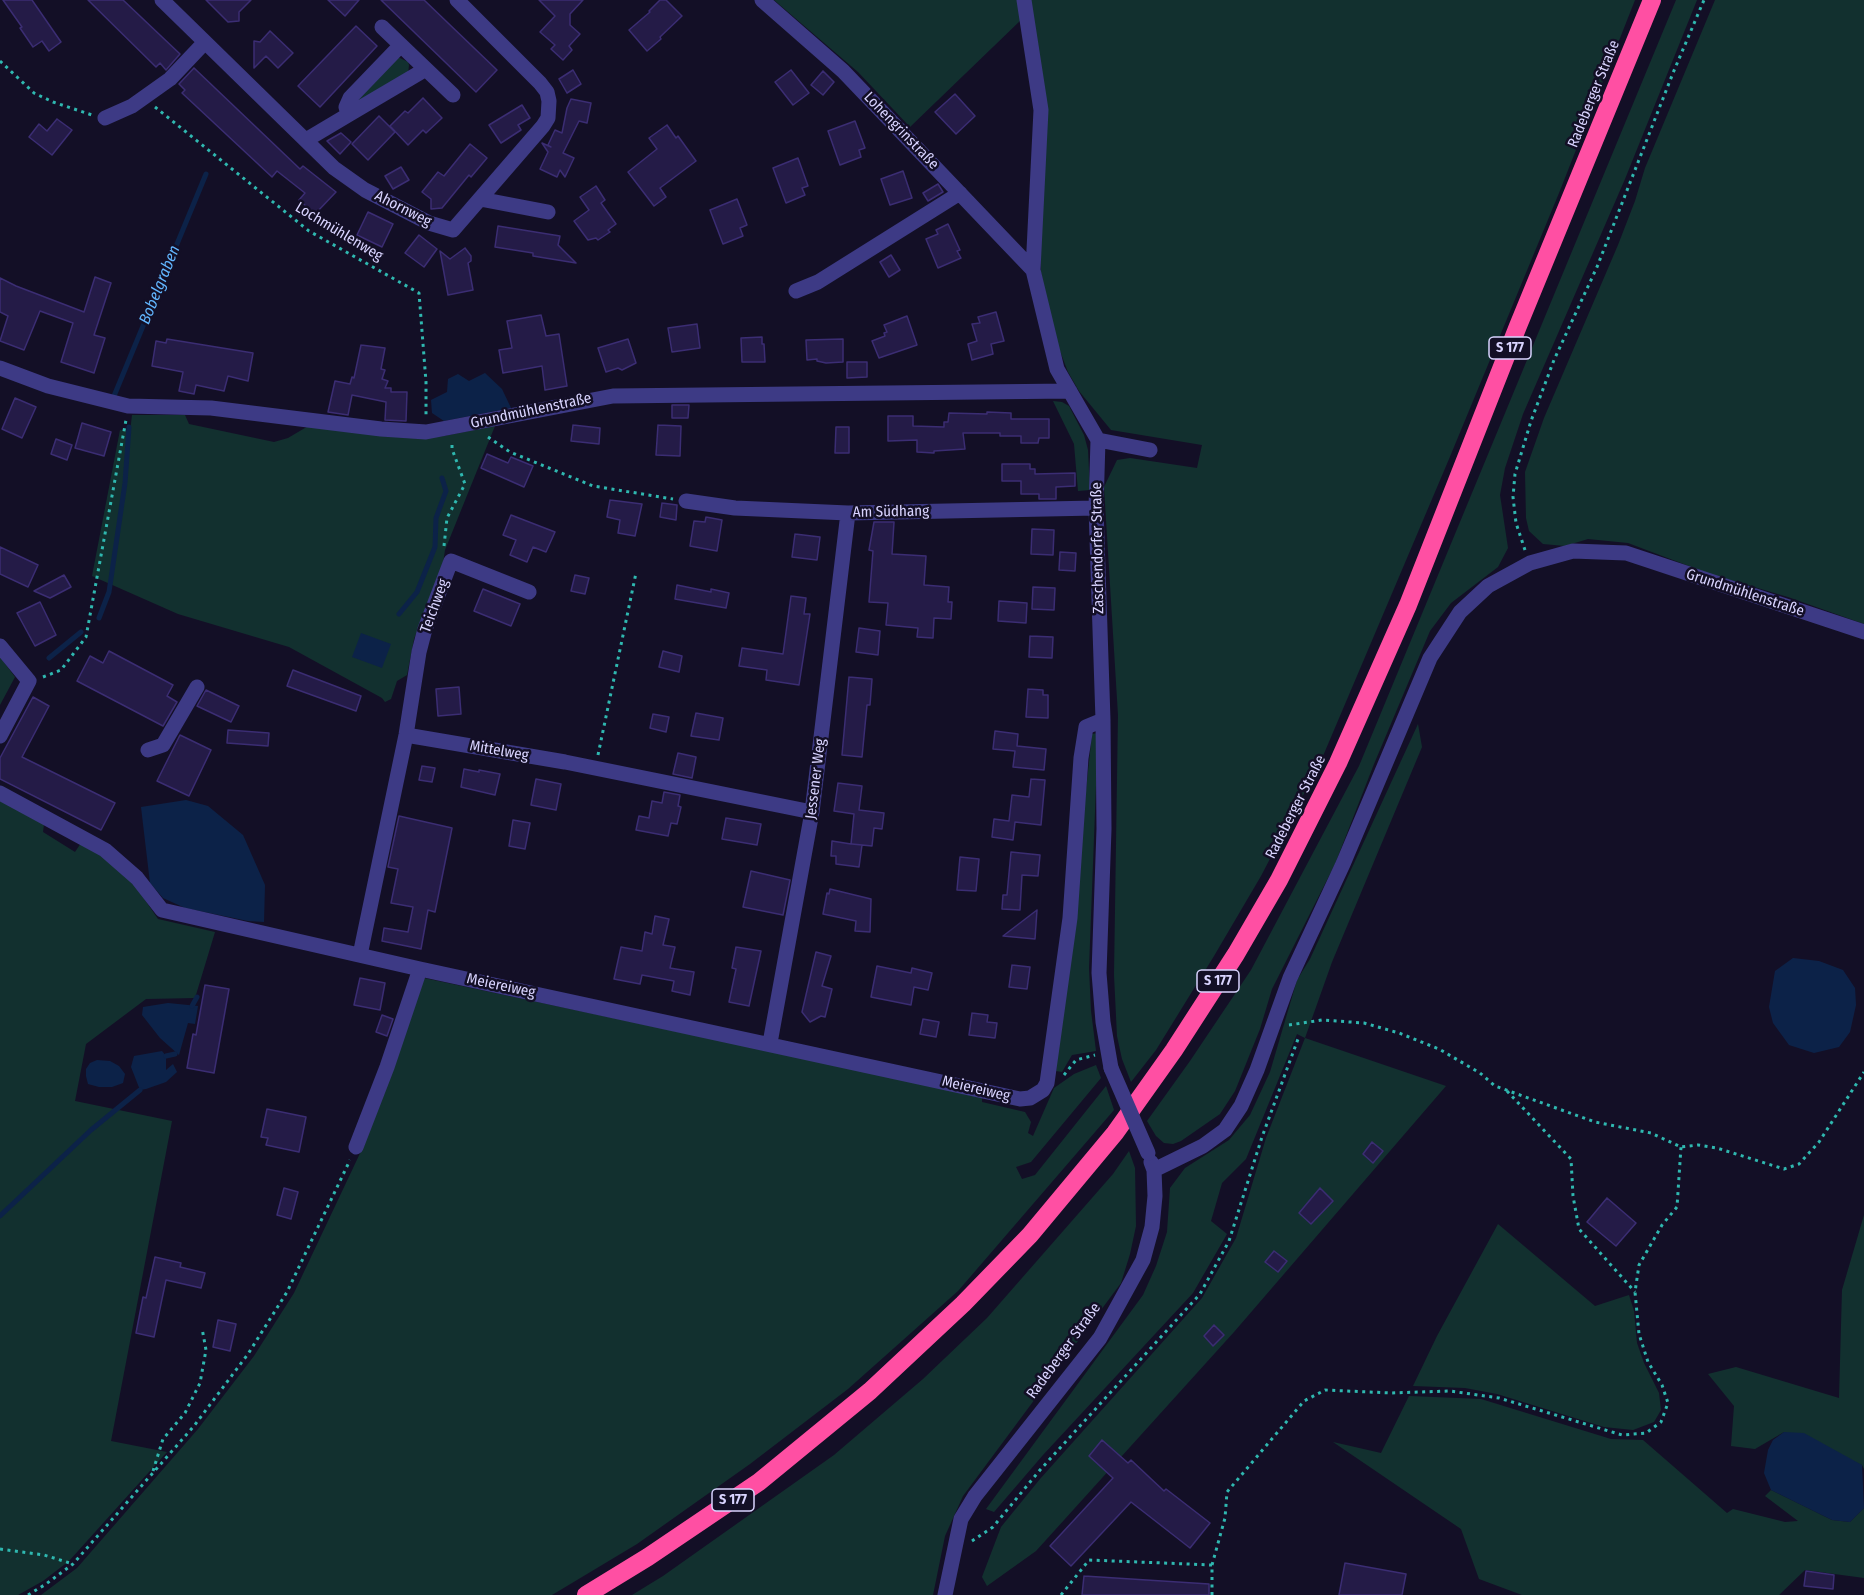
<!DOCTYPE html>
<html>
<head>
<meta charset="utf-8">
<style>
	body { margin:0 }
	canvas { display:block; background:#130f26 }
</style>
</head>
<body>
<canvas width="1864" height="1595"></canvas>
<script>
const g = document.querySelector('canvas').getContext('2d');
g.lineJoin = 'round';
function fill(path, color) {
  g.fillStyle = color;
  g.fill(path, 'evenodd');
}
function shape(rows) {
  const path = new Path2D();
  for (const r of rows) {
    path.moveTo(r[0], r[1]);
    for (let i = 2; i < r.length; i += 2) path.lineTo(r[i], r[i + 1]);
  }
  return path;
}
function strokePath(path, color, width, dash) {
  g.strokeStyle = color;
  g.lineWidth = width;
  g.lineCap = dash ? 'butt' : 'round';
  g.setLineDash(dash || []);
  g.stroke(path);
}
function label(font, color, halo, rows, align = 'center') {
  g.font = font + ' "Fira Sans Condensed",sans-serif';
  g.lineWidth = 5;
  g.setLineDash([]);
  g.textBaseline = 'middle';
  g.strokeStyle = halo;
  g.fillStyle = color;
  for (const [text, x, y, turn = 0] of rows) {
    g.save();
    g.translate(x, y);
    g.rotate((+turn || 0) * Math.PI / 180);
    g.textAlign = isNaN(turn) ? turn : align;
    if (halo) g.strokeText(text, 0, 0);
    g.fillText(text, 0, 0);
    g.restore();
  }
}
fill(shape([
	[774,0,1019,0,1022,19,910,127,858,72],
	[1029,0,1635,0,1559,193,1449,459,1320,763,1261,876,1214,956,1156,1050,1131,1082,1122,1059,1117,1036,1114,975,1118,715,1104,487,1117,460,1130,458,1197,468,1202,445,1111,430,1079,391,1068,372,1055,338,1041,273],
	[1676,0,1697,0,1625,179,1523,414,1505,468,1500,495,1508,548,1498,567,1451,603,1430,631,1374,764,1335,864,1272,989,1260,1029,1235,1091,1220,1114,1181,1141,1173,1144,1164,1143,1156,1136,1147,1121,1190,1061,1251,970,1359,766],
	[1715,0,1864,0,1864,624,1788,597,1710,574,1628,543,1588,539,1565,546,1543,544,1529,531,1526,518,1525,472,1544,418,1618,245,1635,201,1645,168],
	[396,58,400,58,408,62,409,65,408,74,358,104,355,101],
	[1053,401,1062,402,1069,406,1084,435,1088,450,1090,490,1078,491,1074,444],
	[132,415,185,415,189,424,274,442,288,438,310,425,416,438,444,436,495,426,445,550,443,563,414,639,407,675,397,681,391,699,385,702,382,698,289,647,178,614,92,576,120,430,130,432],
	[0,657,15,677,0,705],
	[1418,724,1422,747,1332,962,1305,1038,1446,1086,1234,1332,1036,1551,987,1586,982,1577,1001,1527,1040,1479,1202,1298,1236,1238,1266,1138,1305,1038,1297,1034,1246,1159,1222,1183,1211,1221,1227,1234,1193,1293,1043,1455,994,1512,986,1509,1143,1295,1156,1266,1167,1232,1170,1188,1185,1168,1229,1140,1250,1115,1270,1072,1297,980,1310,959],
	[1098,733,1089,968,1091,1011,1096,1051,1072,1055,1062,1072,1056,1071,1092,734],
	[0,799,44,824,43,832,75,852,81,843,102,855,134,884,158,919,215,932,195,998,146,999,86,1044,75,1101,172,1121,111,1441,167,1452,69,1561,43,1581,18,1595,0,1595],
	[424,978,982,1096,982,1102,1025,1112,1031,1122,1028,1133,1033,1136,1054,1088,1074,1074,1096,1065,1101,1078,1031,1162,1016,1167,1022,1179,1035,1175,1106,1086,1114,1110,958,1291,848,1389,750,1464,637,1544,552,1595,41,1595,77,1568,198,1429,254,1356,294,1293,363,1147],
	[1129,1151,1135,1168,1136,1226,1130,1254,1121,1283,963,1496,945,1536,933,1595,632,1595,663,1576,834,1455,923,1379,987,1318,1113,1174],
	[1864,1215,1864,1469,1862,1465,1784,1432,1755,1449,1731,1446,1734,1406,1708,1374,1736,1367,1839,1398,1842,1290],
	[1498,1224,1595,1306,1629,1295,1634,1311,1637,1343,1644,1363,1659,1393,1661,1410,1654,1422,1633,1430,1604,1427,1497,1394,1465,1388,1413,1386,1437,1336],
	[1409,1396,1481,1399,1611,1439,1643,1440,1727,1513,1733,1509,1785,1522,1798,1521,1765,1496,1771,1490,1832,1520,1850,1522,1864,1508,1864,1578,1805,1570,1779,1595,1522,1595,1479,1579,1461,1529,1333,1442,1381,1453]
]), '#12302f');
fill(shape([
	[485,373,502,389,511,408,444,421,432,413,431,400,447,392,448,379,458,374,469,381],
	[361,633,391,644,382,668,352,657],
	[186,800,208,806,243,835,265,885,264,922,248,921,185,908,163,898,150,883,141,807],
	[1793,958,1819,961,1843,970,1855,988,1856,1005,1850,1032,1839,1047,1814,1053,1789,1045,1773,1023,1769,1007,1775,971],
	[168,1003,198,1006,195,1024,188,1023,179,1055,160,1038,142,1015,143,1007],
	[162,1051,166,1056,166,1070,173,1064,177,1072,166,1082,146,1089,140,1090,131,1067,134,1056],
	[97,1060,110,1061,119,1066,125,1074,123,1083,112,1087,99,1087,88,1084,86,1076,86,1069,90,1063],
	[1784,1432,1804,1433,1862,1465,1864,1508,1850,1522,1832,1520,1771,1490,1764,1473,1768,1450,1773,1440]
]), '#0c2248');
strokePath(shape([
	[114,396,206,174],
	[399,614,417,592,435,547,436,518,446,491,442,478],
	[99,618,109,592,125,483,129,427],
	[49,658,81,632],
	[192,1006,197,997],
	[166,1056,175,1054],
	[0,1216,91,1130,140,1090]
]), '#0c2248', 5);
const building = shape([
	[3,0,32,0,61,42,49,51,42,41,33,47,20,28,22,27,3,0],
	[88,0,123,0,180,54,166,70,160,63,156,67,88,0],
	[206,0,251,0,239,12,239,21,228,22,206,0],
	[328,0,359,0,345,16,328,0],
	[381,0,424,0,497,70,476,92,381,0],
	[539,0,583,0,570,14,570,25,580,34,569,46,572,50,563,60,551,49,555,45,540,32,555,16,539,0],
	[660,0,666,0,682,16,660,37,661,39,647,51,629,30,650,12,649,11,660,0],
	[356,26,377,46,320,107,298,86,356,26],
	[270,31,293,53,278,68,266,56,254,68,254,41,260,42,270,31],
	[194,68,300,169,303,166,336,192,315,214,299,200,305,193,277,171,272,177,182,93,185,90,179,84,194,68],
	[573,70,581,84,567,93,559,79,573,70],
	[791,70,809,93,793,105,775,82,791,70],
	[823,71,834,82,823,95,811,85,823,71],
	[955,94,975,116,956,134,935,112,955,94],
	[423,98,442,118,426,133,423,130,408,145,390,126,405,111,408,113,423,98],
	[571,99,591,103,587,123,579,121,563,153,574,158,565,177,560,170,557,177,540,169,548,152,542,143,551,147,548,145,555,130,562,133,567,108,571,99],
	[522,105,530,118,518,125,521,130,501,143,489,125,522,105],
	[379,116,395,132,368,160,352,144,379,116],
	[57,119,72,130,52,155,29,137,39,124,47,131,57,119],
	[855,121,865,148,859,150,861,157,840,165,828,131,855,121],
	[667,125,676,138,678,136,696,161,660,188,666,197,654,206,628,172,657,149,649,138,667,125],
	[341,133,351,142,340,154,327,141,341,133],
	[470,144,487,158,471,177,469,175,442,208,431,209,431,199,422,192,438,172,444,176,470,144],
	[798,158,808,186,802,188,805,195,786,203,773,168,798,158],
	[401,167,409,180,393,189,385,176,401,167],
	[903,171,912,198,890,205,881,179,903,171],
	[938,184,943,192,928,201,923,193,938,184],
	[596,186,605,200,601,203,616,224,608,230,610,232,598,240,596,238,588,240,574,221,589,210,580,197,596,186],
	[737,199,747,225,740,228,743,236,723,244,710,210,737,199],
	[368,212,393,224,382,247,357,235,368,212],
	[948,224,960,250,957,251,961,258,938,268,926,239,938,234,936,230,948,224],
	[498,226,560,236,558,245,576,263,533,256,533,253,495,247,498,226],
	[419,235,437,249,424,267,405,253,419,235],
	[465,248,471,256,471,261,468,263,473,290,448,295,440,251,450,259,465,248],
	[891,255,900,270,889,277,880,262,891,255],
	[95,277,111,283,94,335,105,338,94,373,61,362,73,323,40,311,24,350,0,341,8,316,0,312,0,278,16,286,84,312,95,277],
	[996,312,1004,341,991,344,993,354,972,360,968,344,977,341,972,324,980,323,978,317,996,312],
	[541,315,546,336,559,334,567,386,545,390,542,366,503,373,499,350,512,348,507,321,541,315],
	[907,316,917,345,879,358,872,341,885,336,884,333,887,332,884,325,907,316],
	[697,324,700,348,672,352,668,328,697,324],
	[762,337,762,344,764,344,765,362,742,362,741,338,762,337],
	[167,339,253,353,248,381,228,376,224,391,196,385,194,394,179,391,183,372,152,366,156,341,166,343,167,339],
	[628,339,636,363,622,370,618,368,606,372,598,348,628,339],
	[843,339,843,362,826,363,817,361,817,359,807,360,806,340,843,339],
	[361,345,385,348,381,369,385,370,382,379,388,381,385,388,391,388,391,392,407,392,406,421,385,420,386,402,352,395,348,415,328,412,335,381,350,384,352,377,354,378,361,345],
	[847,362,867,362,867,377,847,378,847,362],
	[15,398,36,407,22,438,2,429,15,398],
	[672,405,689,405,688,418,672,418,672,405],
	[987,412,1011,413,1011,419,1049,419,1049,438,1039,438,1038,443,1021,443,1021,436,1000,436,1000,433,963,433,965,449,934,451,934,453,917,452,917,440,888,441,888,416,913,416,913,426,944,427,944,422,948,422,949,413,987,414,987,412],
	[82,423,111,432,104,456,75,448,82,423],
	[573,425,600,428,599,444,571,441,573,425],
	[658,425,681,426,680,456,656,455,658,425],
	[836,427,849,427,849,453,835,453,836,427],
	[56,439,72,445,67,460,51,454,56,439],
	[487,454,508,463,511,457,533,466,524,487,481,468,487,454],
	[1002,464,1030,464,1030,469,1035,469,1035,474,1075,473,1075,486,1056,487,1056,499,1039,499,1039,494,1021,494,1021,481,1002,481,1002,464],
	[610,500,642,504,635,536,618,533,620,520,607,517,610,500],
	[662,503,677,505,676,520,660,517,662,503],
	[511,515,555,532,546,552,533,547,527,562,510,555,516,540,503,535,511,515],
	[706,517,722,520,717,551,690,546,694,521,705,522,706,517],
	[874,522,894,522,892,554,926,556,924,585,949,587,948,602,952,602,951,619,934,618,933,638,917,637,918,628,886,625,888,603,869,602,873,551,869,550,874,522],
	[1032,529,1054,530,1053,555,1031,554,1032,529],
	[795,534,820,537,817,560,792,557,795,534],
	[0,547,38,565,28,587,0,574,0,547],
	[1060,552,1076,553,1075,571,1059,570,1060,552],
	[64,575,71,587,50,598,34,591,64,575],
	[575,575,589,578,585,594,571,591,575,575],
	[677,585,711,592,711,589,729,593,726,608,675,599,677,585],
	[1033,587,1055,588,1054,610,1032,609,1033,587],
	[483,589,520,604,511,626,474,611,483,589],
	[791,596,806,598,804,614,810,614,799,685,766,680,767,670,739,666,742,648,783,654,791,596],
	[999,601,1027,603,1026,623,998,621,999,601],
	[40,602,56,635,35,646,17,613,40,602],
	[859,628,880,631,878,655,856,652,859,628],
	[1030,636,1053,637,1052,658,1029,657,1030,636],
	[109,651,173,685,167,696,177,702,163,726,77,681,90,656,103,663,109,651],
	[663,651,682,656,679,672,659,667,663,651],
	[293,670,361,696,356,711,287,686,293,670],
	[849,677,872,679,870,705,867,705,862,757,842,755,849,677],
	[459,687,461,714,438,716,436,689,459,687],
	[1028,689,1043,690,1043,695,1048,695,1048,718,1026,717,1028,689],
	[206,690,239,706,231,722,197,706,206,690],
	[33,697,49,706,22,757,115,803,101,830,0,779,0,758,33,697],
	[696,713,723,718,719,740,691,736,696,713],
	[653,714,669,717,666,732,650,728,653,714],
	[228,730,269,733,268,746,227,743,228,730],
	[995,731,1018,734,1017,746,1046,749,1044,770,1013,767,1015,751,993,749,995,731],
	[180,735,211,750,189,796,157,781,180,735],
	[678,753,696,757,692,778,673,774,678,753],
	[422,766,435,768,432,782,419,780,422,766],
	[464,769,479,772,479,770,500,774,495,795,461,787,464,769],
	[536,779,561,784,556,810,531,805,536,779],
	[1031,779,1045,780,1041,825,1015,822,1013,840,992,837,994,819,1009,821,1012,795,1029,797,1031,779],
	[838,783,862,786,859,810,884,813,882,829,874,828,872,846,852,844,862,845,859,867,836,864,836,856,831,856,832,841,851,844,854,814,834,811,838,783],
	[664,792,680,795,678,806,681,807,677,824,671,823,668,836,636,830,639,816,649,818,652,801,662,803,664,792],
	[399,816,452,828,435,912,428,910,421,949,382,941,384,928,408,932,413,907,391,903,398,869,388,867,399,816],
	[726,818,761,824,757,845,722,839,726,818],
	[513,820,530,823,525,849,509,846,513,820],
	[1011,852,1040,855,1038,876,1022,875,1020,910,1002,909,1003,895,1007,895,1011,852],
	[960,857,979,859,976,891,957,890,960,857],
	[751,871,790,880,783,915,743,907,751,871],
	[830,889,871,899,870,932,855,931,856,921,823,914,827,893,829,894,830,889],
	[1037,910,1035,939,1003,936,1037,910],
	[655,916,669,919,663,945,675,947,670,968,694,972,690,995,672,991,674,981,642,975,640,984,614,979,621,947,642,951,645,932,652,934,655,916],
	[736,947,761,951,749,1006,729,1002,736,969,732,968,736,947],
	[816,952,831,956,822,986,832,989,825,1017,821,1016,810,1022,802,1012,816,952],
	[1012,965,1030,967,1027,989,1009,987,1012,965],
	[877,966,911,973,912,968,932,973,928,990,914,987,911,1005,871,997,877,966],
	[360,978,385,983,380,1010,354,1005,360,978],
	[205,985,229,989,214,1073,187,1068,193,1034,196,1035,205,985],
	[972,1013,988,1015,987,1022,997,1023,995,1038,969,1035,972,1013],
	[382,1015,393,1019,387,1036,376,1032,382,1015],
	[923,1019,939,1022,936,1037,920,1034,923,1019],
	[267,1109,306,1117,299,1152,266,1145,268,1138,261,1137,267,1109],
	[1372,1142,1383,1151,1373,1163,1363,1154,1372,1142],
	[284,1188,298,1192,291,1219,277,1215,284,1188],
	[1320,1188,1333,1201,1311,1224,1299,1213,1320,1188],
	[1607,1198,1636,1223,1616,1246,1587,1222,1607,1198],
	[1274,1251,1287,1261,1278,1272,1265,1262,1274,1251],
	[155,1257,181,1263,180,1267,205,1273,201,1288,166,1280,154,1337,136,1333,143,1297,146,1298,155,1257],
	[218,1320,236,1324,230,1351,213,1347,218,1320],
	[1214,1325,1224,1335,1213,1346,1204,1336,1214,1325],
	[1102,1440,1128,1463,1131,1460,1164,1491,1166,1489,1210,1523,1190,1548,1131,1502,1071,1566,1050,1546,1113,1478,1089,1456,1102,1440],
	[1345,1563,1406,1574,1402,1595,1339,1595,1345,1563],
	[1806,1571,1834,1575,1833,1589,1804,1586,1806,1571],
	[1084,1576,1209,1584,1209,1595,1082,1595,1084,1576]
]);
fill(building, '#241b47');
strokePath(building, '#3b2d73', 1.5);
strokePath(shape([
	[0,61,34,93,53,102,92,115],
	[155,107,309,231,419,293,426,382,426,418],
	[488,437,510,452,593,486,673,499],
	[444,546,447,518,465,484,452,449,452,443],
	[1525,550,1516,523,1513,497,1515,474,1531,421,1554,360,1597,267,1673,73,1704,0],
	[43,677,61,670,86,637,126,420],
	[598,755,636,573],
	[1289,1025,1322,1020,1364,1023,1399,1033,1439,1049,1480,1073,1495,1086,1595,1122,1651,1133,1681,1147,1698,1145,1717,1148,1784,1169,1799,1164,1819,1142,1864,1072],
	[1064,1075,1076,1060,1095,1055],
	[1507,1091,1571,1159,1573,1196,1579,1229,1635,1292],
	[153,1471,163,1439,185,1413,200,1383,206,1350,202,1328],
	[972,1541,993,1527,1040,1470,1200,1294,1229,1241,1262,1137,1298,1039],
	[0,1549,44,1555,73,1564],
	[28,1595,46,1584,73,1564,194,1426,248,1354,287,1292,350,1160],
	[1061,1595,1089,1560,1212,1565],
	[1212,1595,1212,1565,1225,1518,1227,1492,1304,1401,1325,1390,1391,1393,1450,1391,1499,1398,1622,1435,1646,1433,1661,1422,1668,1403,1662,1385,1648,1362,1639,1334,1635,1292,1639,1265,1662,1225,1677,1207,1681,1147]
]), '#2fb8b0', 3, [3, 4.5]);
strokePath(shape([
	[162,0,334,168,365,190,429,223,453,230,543,126,548,118,549,101,547,92,540,83,457,0],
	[762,0,843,71,1033,270],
	[1024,0,1041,110,1033,270,1057,369,1098,440,1096,508,1103,720,1104,829,1099,973,1103,1022,1111,1068],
	[382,27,453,95],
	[400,46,350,98,346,107,348,115,426,69],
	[105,118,132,106,170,79,205,42],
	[306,140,348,115],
	[480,199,548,212],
	[796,291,818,282,960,193],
	[0,368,48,386,128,406,211,408,381,429,426,432,613,396,1070,391],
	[1098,440,1150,450],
	[686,501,735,508,848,513,1096,508],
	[0,646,29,681,0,736],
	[406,735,565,762,812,812],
	[148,750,163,745,197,687],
	[0,793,105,850,137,878,162,910,420,969,1020,1099,1030,1098,1043,1090,1047,1083,1070,918,1081,758,1086,727,1103,720],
	[360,955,406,735,419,652,425,629,451,561,529,592],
	[770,1043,812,812,848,513],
	[356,1147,387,1067,420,969],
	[1154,1170,1203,1146,1225,1130,1241,1106,1257,1070,1290,978,1343,864,1430,658,1460,612,1488,586,1530,563,1573,551,1626,553,1864,632],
	[945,1595,961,1519,975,1496,1100,1338,1143,1260,1152,1227,1155,1196,1154,1170,1151,1162]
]), '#3d3a85', 15);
strokePath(shape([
	[586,1595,648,1557,759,1482,870,1391,963,1304,1030,1235,1115,1133,1174,1050,1236,954,1279,880,1338,763,1408,605,1518,326,1652,0]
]), '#ff4fa3', 18);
strokePath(shape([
	[1111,1068,1148,1153]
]), '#3d3a85', 15);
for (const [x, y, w] of [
	[1510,348,42],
	[1218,981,42],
	[733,1500,42]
]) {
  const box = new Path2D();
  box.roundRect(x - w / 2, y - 11, w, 22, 4.5);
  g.fillStyle = '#130f26';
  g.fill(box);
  strokePath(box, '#d9d4ff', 1.5);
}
label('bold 14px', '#d9d4ff', null, [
	["S 177",1510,348],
	["S 177",1218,981],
	["S 177",733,1500]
]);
label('15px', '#d9d4ff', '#130f26', [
	["Radeberger Straße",1594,94,-68],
	["Lohengrinstraße",901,131,46],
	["Ahornweg",403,209,27],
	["Lochmühlenweg",339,232,31],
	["Grundmühlenstraße",531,411,-12],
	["Am Südhang",891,512,-1],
	["Zaschendorfer Straße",1098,548,-91],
	["Grundmühlenstraße",1745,593,18],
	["Teichweg",435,606,-70],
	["Mittelweg",499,751,10],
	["Jessener Weg",816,779,-83],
	["Radeberger Straße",1296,807,-63],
	["Meiereiweg",501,986,12],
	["Meiereiweg",976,1089,13],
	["Radeberger Straße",1064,1351,-54]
]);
label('italic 16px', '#62b6ff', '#130f26', [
	["Bobelgraben",160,285,-68]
]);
</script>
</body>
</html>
